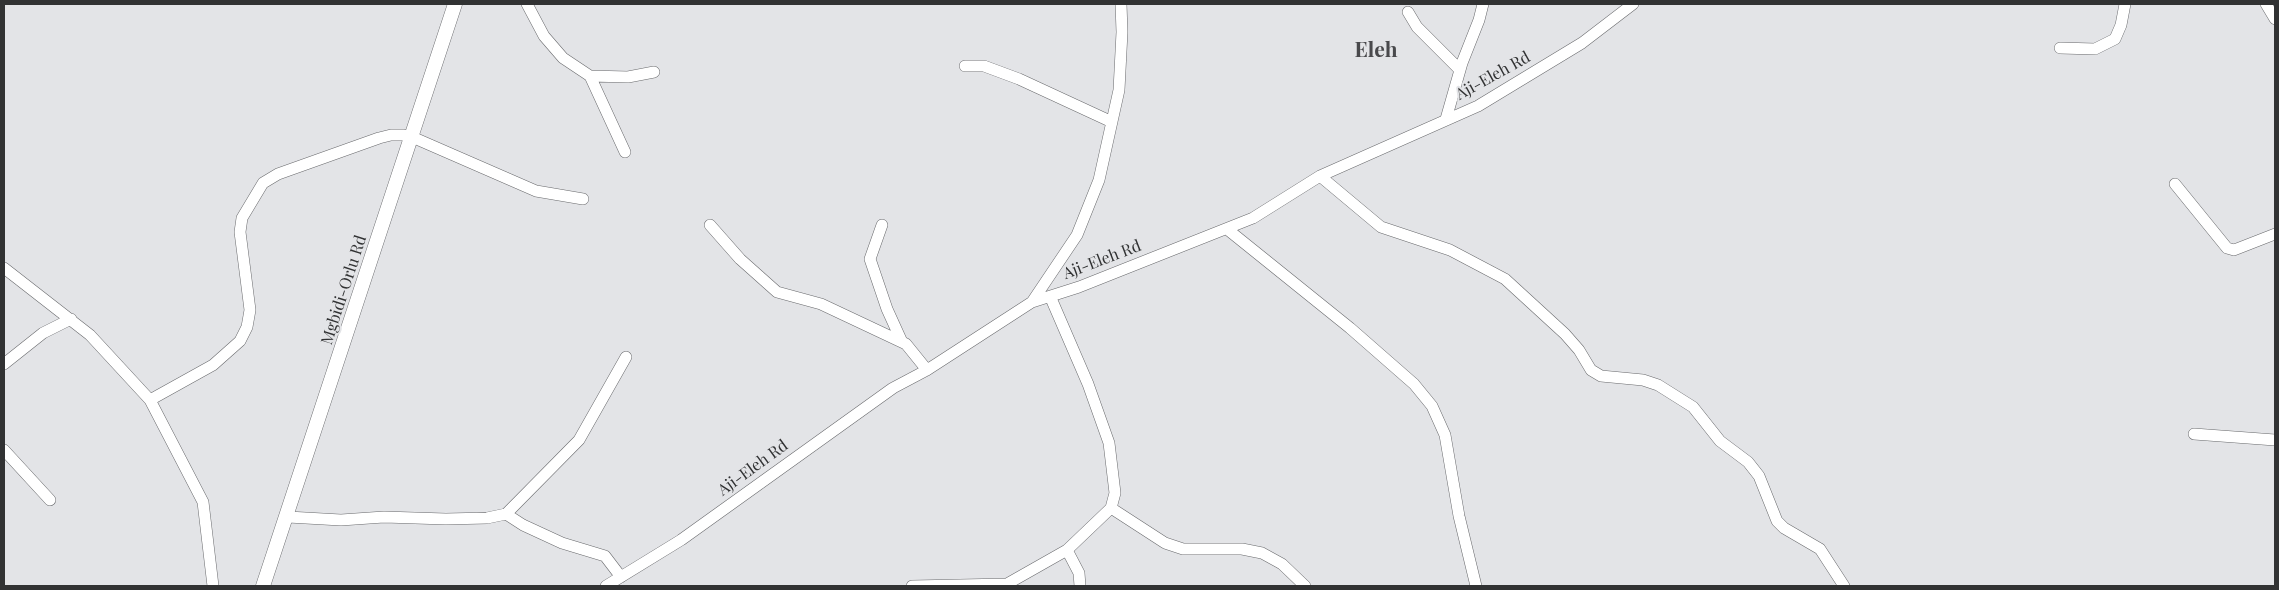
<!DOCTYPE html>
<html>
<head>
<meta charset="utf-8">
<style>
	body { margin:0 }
	#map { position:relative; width:2279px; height:590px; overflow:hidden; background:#e3e4e7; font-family:"Playfair Display",serif }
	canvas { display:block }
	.frame { position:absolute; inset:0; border:5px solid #313233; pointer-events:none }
</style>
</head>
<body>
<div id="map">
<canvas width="2279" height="590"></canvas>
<div class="frame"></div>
</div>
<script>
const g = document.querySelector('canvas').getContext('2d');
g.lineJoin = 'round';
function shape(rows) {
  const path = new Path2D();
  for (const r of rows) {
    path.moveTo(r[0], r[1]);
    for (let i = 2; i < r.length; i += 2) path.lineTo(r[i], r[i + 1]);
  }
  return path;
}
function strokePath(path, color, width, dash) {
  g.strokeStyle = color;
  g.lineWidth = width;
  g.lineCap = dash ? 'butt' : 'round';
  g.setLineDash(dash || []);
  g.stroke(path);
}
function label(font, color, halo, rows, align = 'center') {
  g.font = font + ' "Playfair Display",serif';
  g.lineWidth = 4;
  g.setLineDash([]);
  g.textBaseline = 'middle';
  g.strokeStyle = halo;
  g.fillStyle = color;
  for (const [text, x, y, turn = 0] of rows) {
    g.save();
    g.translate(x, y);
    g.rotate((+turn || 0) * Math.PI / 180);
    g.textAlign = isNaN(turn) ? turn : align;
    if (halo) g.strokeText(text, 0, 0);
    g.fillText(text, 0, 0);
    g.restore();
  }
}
const minor = shape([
	[527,4,544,36,563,58,590,76,628,77,654,72],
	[2266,4,2275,19],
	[1408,12,1417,27,1460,70],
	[2060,48,2095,49,2115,39,2121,25,2125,4],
	[965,66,984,66,1019,79,1112,122],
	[590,76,625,152],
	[1446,119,1462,63,1479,20,1483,4],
	[1320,176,1381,227,1450,250,1505,279,1565,334,1579,350,1591,370,1601,376,1643,380,1658,385,1693,407,1720,441,1748,462,1759,476,1777,521,1784,528,1820,549,1844,586],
	[2175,184,2227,248,2234,250,2275,234],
	[710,225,740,259,777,292,821,304,906,344,927,370],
	[882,225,870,259,887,309,902,342],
	[1227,229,1350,328,1414,384,1432,406,1445,435,1459,516,1476,586],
	[4,268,90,335,150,400,203,502,213,586],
	[1050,296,1088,384,1109,443,1115,493,1111,508,1165,543,1183,549,1242,549,1262,553,1282,564,1305,586],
	[1032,302,1077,235,1099,180,1119,90,1122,32,1121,4],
	[4,364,43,333,71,319],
	[150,400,213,365,240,341,247,327,250,310,240,232,242,218,263,183,278,174,379,138,391,135,404,135,412,137,536,191,583,199],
	[2194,434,2275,440],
	[4,450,50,500],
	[506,514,579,440,626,357],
	[288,517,341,520,384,517,446,519,487,518,506,514,523,525,562,543,605,556,621,577],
	[606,586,681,540,893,388,927,370,1032,302,1079,287,1253,218,1320,176,1478,106,1582,43,1633,4],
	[912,586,1007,584,1067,550],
	[1080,586,1079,573,1067,550,1111,508]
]);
const major = shape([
	[263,586,455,4]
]);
strokePath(minor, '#68696c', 12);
strokePath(major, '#68696c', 15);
strokePath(minor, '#fff', 11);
strokePath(major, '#fff', 14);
label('16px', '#313233', '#e3e4e7', [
	["Aji-Eleh Rd",1493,76,-29],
	["Aji-Eleh Rd",1102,260,-21],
	["Mgbidi-Orlu Rd",344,290,-72],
	["Aji-Eleh Rd",753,468,-36]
]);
label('bold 21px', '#49494c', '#e3e4e7', [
	["Eleh",1376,50]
]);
</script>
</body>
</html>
